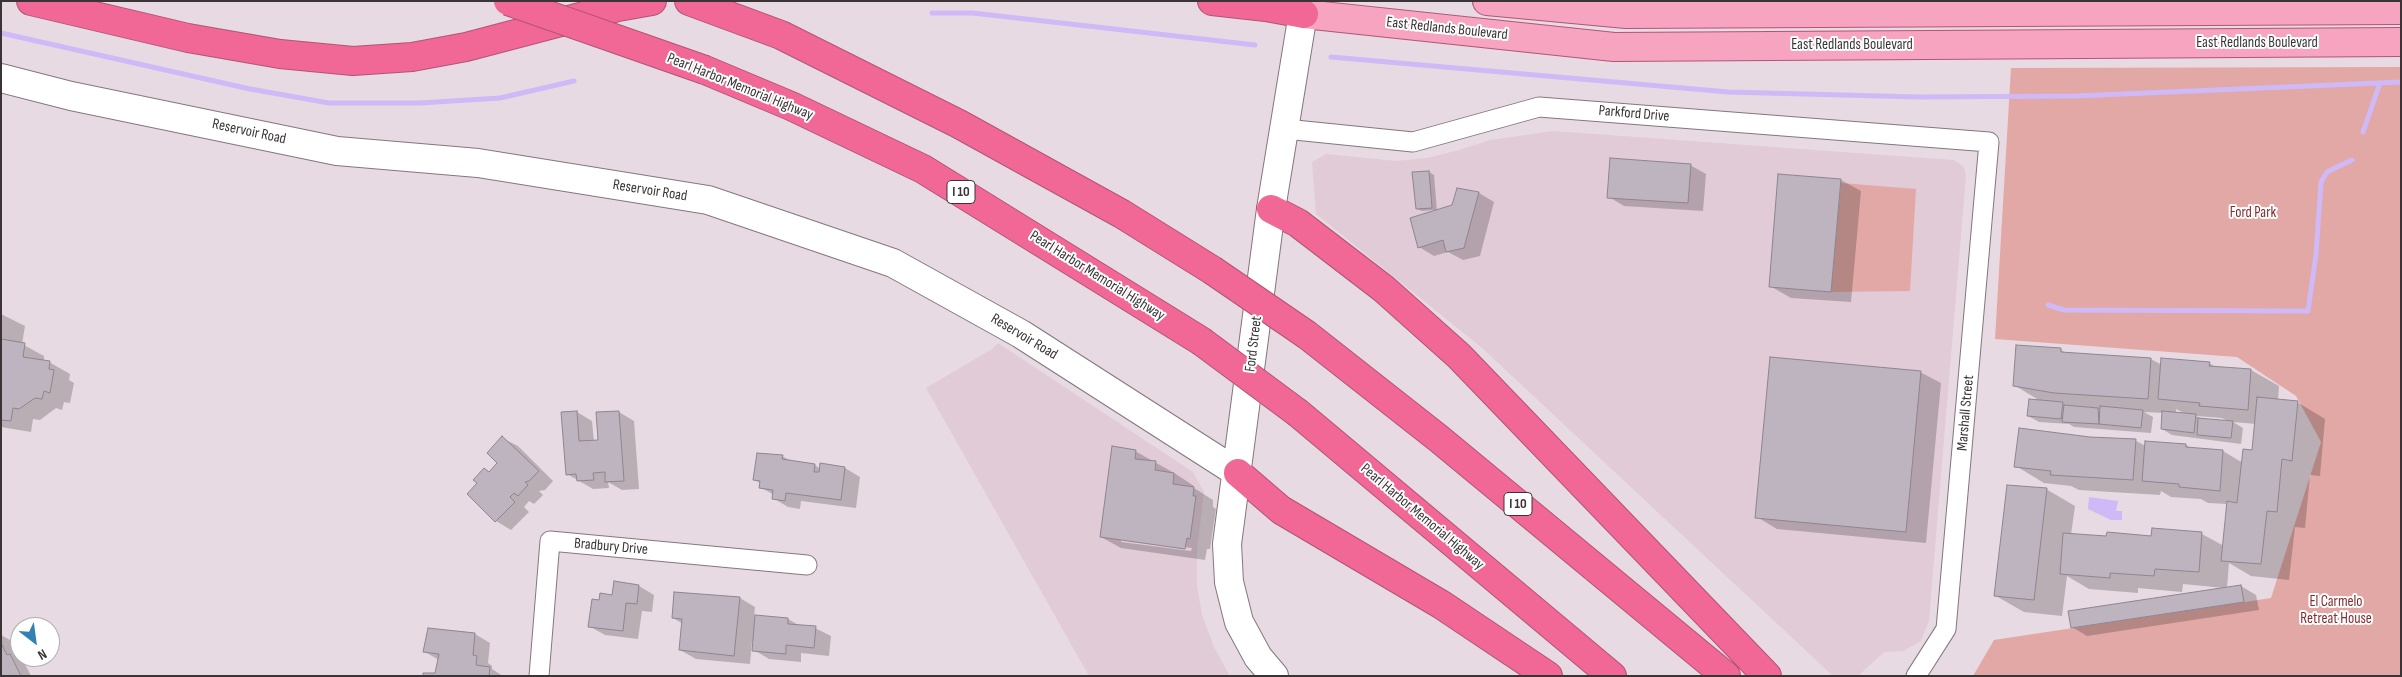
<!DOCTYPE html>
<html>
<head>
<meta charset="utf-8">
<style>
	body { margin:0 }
	#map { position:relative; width:2402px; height:677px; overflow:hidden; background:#e8dae2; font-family:"Sofia Sans Condensed",sans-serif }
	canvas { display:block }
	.frame { position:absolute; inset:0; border:2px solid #3a3437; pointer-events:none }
	.north { position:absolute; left:10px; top:617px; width:50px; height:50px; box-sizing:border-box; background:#fff; border:1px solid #b0aeaf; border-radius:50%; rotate:150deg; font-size:14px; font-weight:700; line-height:20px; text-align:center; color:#3a3437 }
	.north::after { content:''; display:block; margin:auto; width:18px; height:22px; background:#3380b3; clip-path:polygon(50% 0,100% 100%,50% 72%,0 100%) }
</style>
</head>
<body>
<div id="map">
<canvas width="2402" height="677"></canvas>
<div class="frame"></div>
<div class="north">N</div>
</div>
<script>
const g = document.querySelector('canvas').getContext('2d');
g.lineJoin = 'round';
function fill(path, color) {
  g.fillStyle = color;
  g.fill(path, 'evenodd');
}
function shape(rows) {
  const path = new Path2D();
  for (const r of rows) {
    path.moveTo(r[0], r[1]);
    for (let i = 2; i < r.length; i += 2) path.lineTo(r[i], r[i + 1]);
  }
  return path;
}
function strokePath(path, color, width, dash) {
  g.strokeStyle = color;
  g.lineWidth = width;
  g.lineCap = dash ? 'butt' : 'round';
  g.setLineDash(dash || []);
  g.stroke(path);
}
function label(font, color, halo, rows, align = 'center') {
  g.font = font + ' "Sofia Sans Condensed",sans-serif';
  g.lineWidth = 4;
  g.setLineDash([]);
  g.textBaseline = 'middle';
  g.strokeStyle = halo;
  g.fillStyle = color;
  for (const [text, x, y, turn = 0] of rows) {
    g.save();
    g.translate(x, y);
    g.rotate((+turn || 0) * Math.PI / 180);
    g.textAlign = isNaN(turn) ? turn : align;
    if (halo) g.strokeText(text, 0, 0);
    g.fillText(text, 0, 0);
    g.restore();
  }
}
fill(shape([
	[1553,131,1954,160,1964,167,1966,176,1929,621,1921,641,1903,651,1884,652,1858,676,1833,676,1481,347,1316,214,1312,162,1326,154,1396,161,1427,158,1459,150,1490,140],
	[998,343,1193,472,1204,492,1197,551,1197,586,1202,615,1214,647,1230,676,1089,676,926,388,992,349]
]), '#e0cbd7');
fill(shape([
	[2401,67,2401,676,1973,676,1994,640,2271,598,2321,442,2296,396,2237,357,1995,339,2011,68],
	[1841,183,1916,189,1910,291,1831,292]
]), '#e2a8a5');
fill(shape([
	[2089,497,2118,501,2116,511,2122,511,2122,520,2111,520,2088,509]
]), '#cfb9f6');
fill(shape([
	[1690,165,1706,174,1703,211,1624,206,1609,197],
	[1429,172,1434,175,1437,211,1453,206,1458,189,1479,193,1494,202,1480,256,1463,260,1448,252,1434,256,1419,247,1435,210,1422,211,1417,209],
	[1841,180,1861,191,1851,302,1791,298,1770,286],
	[1,314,25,326,22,344,44,356,44,361,49,362,70,374,69,380,74,383,70,403,64,402,62,410,56,408,40,420,33,419,31,432,1,427],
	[2061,350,2068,354,2151,359,2162,365,2209,363,2216,367,2251,370,2279,386,2278,400,2297,402,2325,419,2320,476,2310,475,2305,528,2295,527,2289,580,2251,576,2229,563,2227,588,2241,586,2256,595,2259,610,2087,636,2072,627,2224,588,2183,584,2182,592,2138,588,2138,593,2089,589,2067,576,2062,616,2024,612,1996,596,2046,489,2075,506,2071,535,2107,538,2152,537,2202,534,2224,546,2228,504,2208,503,2201,499,2171,497,2161,491,2160,495,2079,490,2071,486,2044,483,2016,466,2090,439,2136,441,2146,446,2186,445,2192,449,2223,451,2243,463,2253,451,2256,424,2233,422,2243,428,2241,444,2172,435,2162,429,2163,413,2144,412,2153,417,2151,433,2074,427,2069,424,2039,422,2028,416,2042,402,2014,385],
	[2176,409,2186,414,2176,414],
	[2196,416,2222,418,2228,421,2202,419],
	[1920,372,1941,383,1926,543,1777,529,1757,517],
	[577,412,592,421,594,442,599,441,619,412,634,421,639,489,622,490,608,482,609,488,593,489,567,474],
	[502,438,518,446,553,481,545,490,539,491,543,495,534,504,529,501,524,507,529,512,511,530,496,521,469,494,499,463],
	[1135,451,1176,474,1194,486,1194,488,1213,500,1213,507,1216,509,1210,549,1207,549,1205,560,1121,548,1101,537],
	[1121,539,1192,548,1191,551,1121,542],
	[782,456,793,462,815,465,820,469,821,465,845,468,860,477,856,508,801,501,800,509,788,507,773,498,774,495,760,487,761,483,754,480],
	[639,586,654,595,652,612,642,611,638,639,605,635,589,626,601,601],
	[675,593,740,598,755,607,754,617,788,619,800,626,815,628,831,636,829,656,801,653,801,662,769,659,754,650,754,641,752,641,750,664,696,659,680,650,683,624,673,618],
	[475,634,490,643,488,663,492,666,492,669,503,676,424,676,436,674,439,660,425,652],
	[1,635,10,640,20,661,25,664,31,676,1,676]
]), '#0003');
strokePath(shape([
	[932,13,973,13,1255,45],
	[1,33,250,89,329,103,420,103,500,98,574,81],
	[1331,57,1728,92,1919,97,2076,96,2401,82],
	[2363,132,2380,83],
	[2048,305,2064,310,2308,311,2316,255,2321,182,2327,172,2352,160]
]), '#cfb9f6', 5);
const building = shape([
	[1610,158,1691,164,1688,203,1607,198,1610,158],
	[1429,171,1432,208,1416,209,1412,172,1429,171],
	[1778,174,1841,179,1831,292,1769,287,1778,174],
	[1457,188,1479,192,1464,248,1446,252,1443,240,1418,248,1410,218,1452,205,1457,188],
	[1,339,25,343,23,357,50,361,49,369,54,370,50,393,44,391,42,399,35,398,19,409,13,408,11,421,1,420,1,339],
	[2016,345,2061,348,2061,352,2151,358,2148,399,2054,393,2013,386,2016,345],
	[1770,357,1921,371,1906,532,1755,518,1770,357],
	[2161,358,2210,362,2209,366,2251,369,2248,410,2199,406,2200,403,2158,399,2161,358],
	[2257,397,2298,401,2292,461,2282,459,2277,512,2267,511,2261,564,2221,561,2227,501,2237,503,2243,449,2252,450,2257,397],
	[2029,399,2063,402,2061,419,2027,416,2029,399],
	[2064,405,2098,408,2099,424,2062,422,2064,405],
	[2100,406,2143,410,2141,428,2099,424,2100,406],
	[577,411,579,441,598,440,596,412,619,411,624,481,605,482,605,472,593,473,594,480,577,481,576,474,566,475,561,412,577,411],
	[2162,411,2196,414,2194,433,2161,429,2162,411],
	[2198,418,2233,421,2231,438,2197,435,2198,418],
	[2019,428,2090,437,2136,439,2133,480,2050,475,2051,471,2014,467,2019,428],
	[502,436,539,471,529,481,525,482,528,485,518,496,514,493,510,497,515,502,495,522,467,494,477,483,473,480,484,468,489,472,497,463,487,453,502,436],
	[2145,441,2186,444,2186,447,2223,450,2220,491,2179,487,2179,484,2142,481,2145,441],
	[1112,446,1136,450,1135,459,1156,461,1155,470,1174,473,1173,484,1194,487,1193,496,1196,496,1190,539,1187,538,1185,549,1100,537,1112,446],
	[757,453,783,455,782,459,815,464,814,472,819,472,820,463,845,467,841,500,786,493,785,501,772,499,773,490,759,488,760,481,753,480,757,453],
	[2007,485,2047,488,2034,600,1994,596,2007,485],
	[2152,528,2202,532,2199,572,2155,569,2154,576,2110,573,2110,578,2060,574,2063,533,2106,536,2107,532,2151,536,2152,528],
	[614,581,639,585,637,604,626,603,623,631,588,627,592,599,599,600,600,593,612,595,614,581],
	[2241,585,2244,602,2071,628,2068,611,2241,585],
	[674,592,740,597,734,656,679,650,682,619,672,618,674,592],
	[755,615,788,618,788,624,816,626,814,648,786,645,786,654,752,651,755,615],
	[428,628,475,633,473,655,477,656,476,665,490,667,489,676,423,676,423,673,435,673,439,654,423,652,428,628],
	[1,643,7,655,10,654,21,676,1,676,1,643]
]);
fill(building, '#beb4bf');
strokePath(building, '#8e8590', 1);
const street = shape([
	[1285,129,1413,142,1539,107,1989,142,1946,629,1916,676],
	[539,676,550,541,807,565]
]);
const secondary = shape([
	[1,78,71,96,337,151,478,163,708,200,893,263,1021,334,1238,473],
	[1274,676,1258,657,1239,622,1229,582,1227,544,1271,209,1305,1]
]);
const primary = shape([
	[1487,1,1626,14,2401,10],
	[1304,14,1614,47,2401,42]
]);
const highway = shape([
	[31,1,188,38,280,54,353,61,412,57,466,47,618,7,652,1],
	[689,1,781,35,959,124,1122,214,1212,270],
	[1212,1,1266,7,1304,14],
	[705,70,791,106,923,169,1201,341],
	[1271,209,1298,223,1384,289,1459,356,1767,676],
	[1307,335,1438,438,1726,676],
	[1298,413,1612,676],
	[1238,473,1281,510,1442,605,1548,676]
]);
strokePath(street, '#83777e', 21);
strokePath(secondary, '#83777e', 30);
strokePath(primary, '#b15575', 30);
strokePath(highway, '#b15575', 30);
strokePath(street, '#fff', 19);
strokePath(secondary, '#fff', 28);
strokePath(primary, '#f7a4c0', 28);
strokePath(highway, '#f16796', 28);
const highwayBridge = shape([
	[508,1,705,70],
	[1212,270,1307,335],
	[1201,341,1298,413]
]);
strokePath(highwayBridge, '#b15575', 30, []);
strokePath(highwayBridge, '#f16796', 28);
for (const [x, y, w] of [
	[961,192,28],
	[1518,504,28]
]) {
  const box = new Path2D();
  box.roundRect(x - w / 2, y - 11.5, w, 23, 4);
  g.fillStyle = '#fff';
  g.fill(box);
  strokePath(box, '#3a3437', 1);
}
label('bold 14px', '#3a3437', null, [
	["I 10",961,192],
	["I 10",1518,504]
]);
label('15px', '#3a3437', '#fff', [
	["East Redlands Boulevard",1447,29,6],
	["East Redlands Boulevard",2257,43],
	["East Redlands Boulevard",1852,45],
	["Pearl Harbor Memorial Highway",740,87,22],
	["Parkford Drive",1634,114,5],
	["Reservoir Road",249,132,12],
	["Reservoir Road",650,191,9],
	["Pearl Harbor Memorial Highway",1097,276,32],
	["Reservoir Road",1024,337,31],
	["Ford Street",1254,344,-83],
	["Marshall Street",1966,413,-85],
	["Pearl Harbor Memorial Highway",1422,517,40],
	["Bradbury Drive",611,547,5]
]);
label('15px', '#822c2f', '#fff', [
	["Ford Park",2253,213],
	["El Carmelo",2336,602],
	["Retreat House",2336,619]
]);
</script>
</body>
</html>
